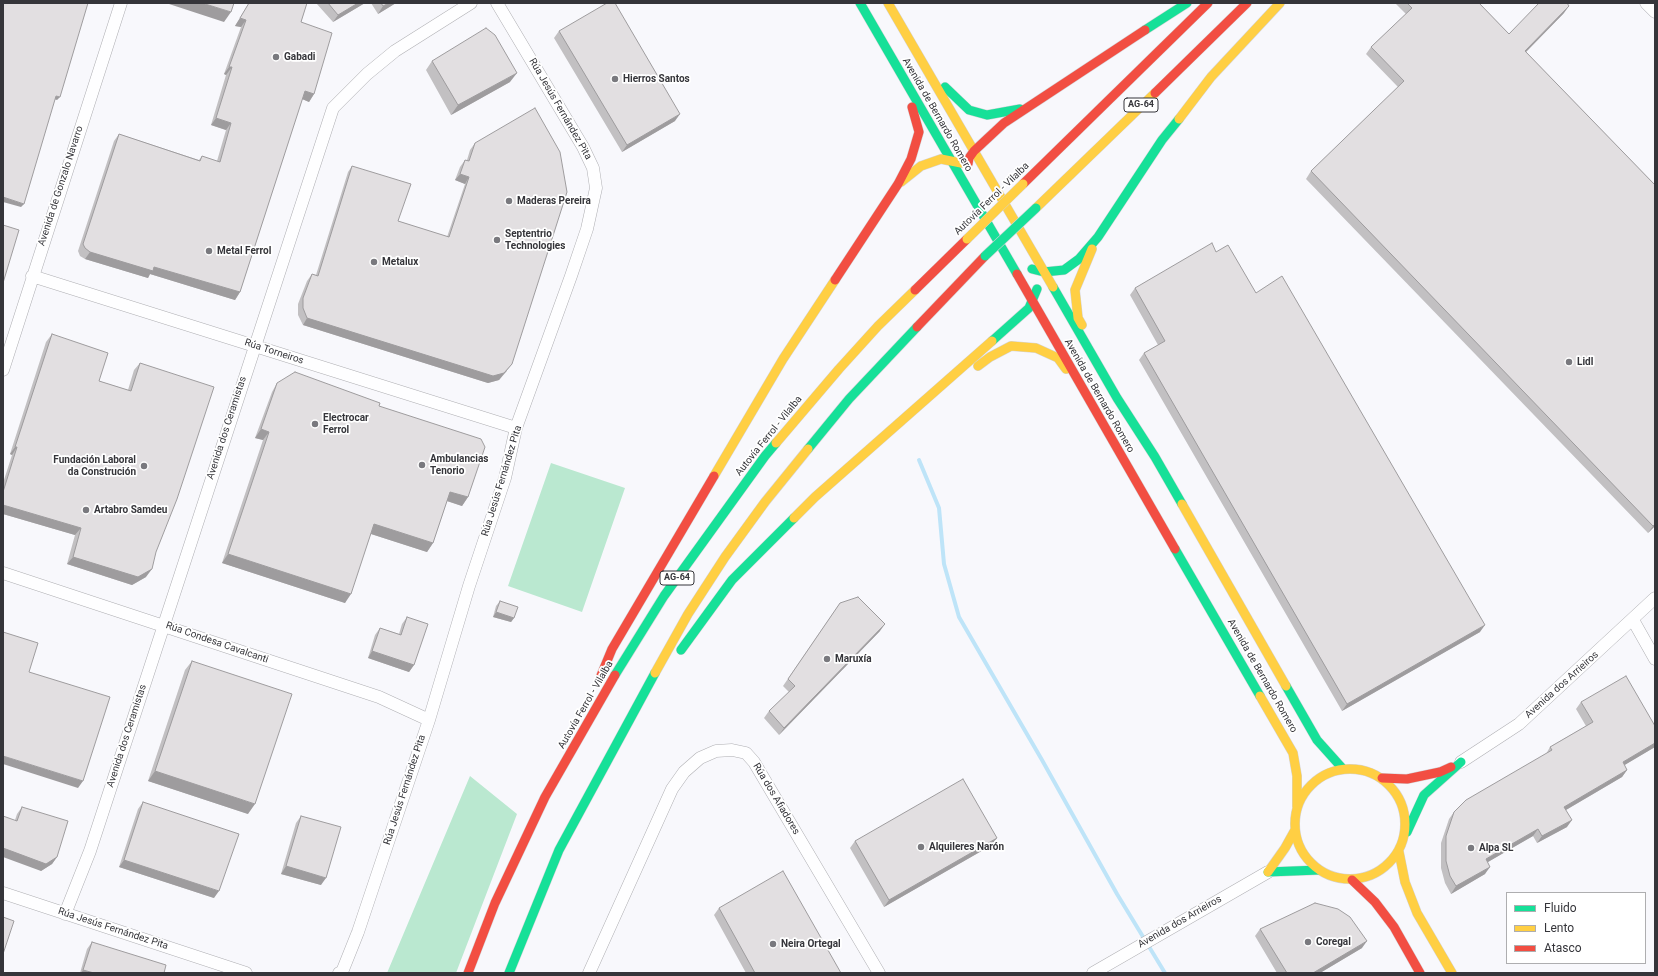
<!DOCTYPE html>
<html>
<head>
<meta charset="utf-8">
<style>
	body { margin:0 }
	#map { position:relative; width:1658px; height:976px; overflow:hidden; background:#f8f8fc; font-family:Roboto,sans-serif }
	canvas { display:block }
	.frame { position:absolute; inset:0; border:4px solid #35353a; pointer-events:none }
	.legend { position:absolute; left:1506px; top:892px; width:140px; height:72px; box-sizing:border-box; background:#fff; border:1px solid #aeaeb0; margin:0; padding:5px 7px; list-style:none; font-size:12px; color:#35353a }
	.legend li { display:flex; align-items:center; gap:8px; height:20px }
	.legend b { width:20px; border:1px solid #aeaeb0 }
</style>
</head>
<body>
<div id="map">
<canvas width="1658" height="976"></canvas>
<div class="frame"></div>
<ul class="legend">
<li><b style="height:5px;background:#16e098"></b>Fluido</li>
<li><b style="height:5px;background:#ffcf43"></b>Lento</li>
<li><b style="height:5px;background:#f24e42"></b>Atasco</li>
</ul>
</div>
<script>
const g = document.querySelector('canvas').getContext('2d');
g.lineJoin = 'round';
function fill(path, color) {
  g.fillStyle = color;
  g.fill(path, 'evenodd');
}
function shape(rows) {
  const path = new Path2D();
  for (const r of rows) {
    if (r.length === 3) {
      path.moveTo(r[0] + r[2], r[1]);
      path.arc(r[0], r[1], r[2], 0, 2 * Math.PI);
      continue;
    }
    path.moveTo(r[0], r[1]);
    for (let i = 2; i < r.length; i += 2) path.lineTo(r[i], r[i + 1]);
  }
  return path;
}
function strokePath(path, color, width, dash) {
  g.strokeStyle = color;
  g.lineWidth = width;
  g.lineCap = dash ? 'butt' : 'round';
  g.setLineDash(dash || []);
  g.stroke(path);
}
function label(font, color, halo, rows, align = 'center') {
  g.font = font + ' Roboto,sans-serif';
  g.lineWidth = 3.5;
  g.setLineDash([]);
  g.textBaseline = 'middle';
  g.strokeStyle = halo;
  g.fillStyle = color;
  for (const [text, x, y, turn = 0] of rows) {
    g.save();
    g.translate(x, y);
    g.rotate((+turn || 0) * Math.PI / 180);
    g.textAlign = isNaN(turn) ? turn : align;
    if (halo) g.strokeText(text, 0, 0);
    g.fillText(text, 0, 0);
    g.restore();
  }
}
fill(shape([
	[551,463,625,488,582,612,508,586],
	[470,776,517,814,456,973,387,973]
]), '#bae8d0');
strokePath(shape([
	[919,460,939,508,944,564,959,617,1042,760,1117,894,1165,973]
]), '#bee4f8', 4);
const street = shape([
	[1646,3,1655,12],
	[32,276,516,428],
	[3,370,121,3],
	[3,573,379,697,429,720],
	[1633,620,1655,659],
	[1461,762,1519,724,1655,598],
	[3,893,246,973],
	[65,914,90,851,333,108,367,74,395,51,471,3],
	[339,973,342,972,358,932,429,720,469,586,505,478,516,428,571,276,587,229,596,188,593,168,583,147,497,3],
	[589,973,672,789,684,772,700,758,716,751,732,750,746,753,754,762,879,973],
	[1093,973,1268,872]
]);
const fast = shape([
	[860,3,1017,274],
	[1145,30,1187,3],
	[945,87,969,110,987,115,1020,109],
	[1032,269,1044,272,1064,270,1079,259,1098,237,1162,140,1179,119],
	[1053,287,1117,398,1155,457,1182,504],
	[992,341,1029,308,1037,289],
	[808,449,849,399,917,327],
	[1175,549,1260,696],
	[681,650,732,580,794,518],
	[615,675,664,596,765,456,776,443],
	[1286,686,1317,740,1343,769],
	[1407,832,1424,795,1461,762],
	[1268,872,1319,870],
	[509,973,559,850,655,673]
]);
const slow = shape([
	[888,3,1053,287],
	[1179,119,1211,77,1280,3],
	[901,182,921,166,941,159,961,163],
	[1036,208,1155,93],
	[1082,325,1078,318,1075,290,1092,249],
	[978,366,990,357,1011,346,1036,348,1058,358,1066,369],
	[776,443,839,369,878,326,915,290],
	[714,476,783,359,835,280],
	[1182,504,1286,686],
	[794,518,815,497,992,341],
	[655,673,688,614,725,557,765,502,808,449],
	[1260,696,1293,753,1297,776,1297,807],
	[1350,824,55],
	[1399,852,1405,882,1417,913,1452,973],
	[1268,872,1285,848,1295,830]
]);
const jam = shape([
	[1155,93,1247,3],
	[968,164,969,158,974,151,1004,123,1145,30],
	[1023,184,1208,3],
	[1017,274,1175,549],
	[835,280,898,184,911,159,919,132,912,107],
	[915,290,967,239],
	[917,327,985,256],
	[600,678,612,649,714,476],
	[1382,778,1407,779,1440,772,1451,767],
	[1352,880,1375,902,1394,927,1420,973],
	[468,973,495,903,545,797,615,675]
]);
strokePath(street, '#afafb3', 13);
strokePath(fast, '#d4d4d7', 10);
strokePath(slow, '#d4d4d7', 10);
strokePath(jam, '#d4d4d7', 10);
strokePath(street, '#fefeff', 12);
strokePath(fast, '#16e098', 9);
strokePath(slow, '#ffcf43', 9);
strokePath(jam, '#f24e42', 9);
const fastBridge = shape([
	[985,256,1036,208]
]);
const slowBridge = shape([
	[967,239,1023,184]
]);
strokePath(fastBridge, '#d4d4d7', 10, []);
strokePath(slowBridge, '#d4d4d7', 10, []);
strokePath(fastBridge, '#16e098', 9);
strokePath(slowBridge, '#ffcf43', 9);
fill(shape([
	[249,3,307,3,301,22,314,94,309,102,302,99,240,292,235,300,150,274,148,278,85,259,80,256,78,251,114,141,119,134,199,160,202,156,217,161,226,130,211,125,226,75,224,74,241,27,235,26],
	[316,3,365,3,333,22],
	[371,3,396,3,378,14],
	[1395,3,1479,3,1509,34,1564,13,1526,52,1655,185,1655,526,1648,533,1306,179,1311,171,1398,87,1366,54,1371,47,1406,14],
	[559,31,675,121,622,152,554,38],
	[432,61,510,82,451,115,426,70],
	[475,143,507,371,499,380,488,383,303,325,298,315,298,304,307,281,312,274,316,275,348,172,352,166,398,221,447,237,465,184,455,180,460,167,465,160,467,160,470,150],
	[1216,252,1256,293,1480,632,1342,711,1139,360,1144,353,1158,345,1130,295,1135,288],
	[52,334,99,381,128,390,134,370,140,363,146,577,132,585,67,564,75,535,3,514,3,483,12,455,10,454,46,342],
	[277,383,379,406,468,497,462,506,447,501,433,543,427,552,371,534,345,603,222,563,263,440,255,438,272,392],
	[500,601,514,618,511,622,493,617,496,606],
	[840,603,880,631,779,735,764,718,769,711,789,692,783,686],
	[407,617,414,665,409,672,368,658,375,635,380,628,399,634,402,624],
	[192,661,248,814,148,781,185,670],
	[1581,702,1655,726,1655,747,1624,765,1627,770,1622,777,1566,810,1567,827,1537,843,1533,836,1505,852,1488,862,1485,874,1451,894,1445,883,1441,868,1441,843,1449,819,1454,812,1546,754,1550,747,1586,726,1576,709],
	[143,802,214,898,119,867,138,809],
	[22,807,57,857,52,864,41,871,15,820,17,814],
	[301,816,321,885,281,874,296,823],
	[855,841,992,845,884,907,850,848],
	[719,908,841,973,746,973,714,915],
	[1260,929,1362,948,1320,973,1277,973,1255,936],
	[92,942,164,973,80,973,87,949]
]), '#c2c0c2');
fill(shape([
	[169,3,202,3,231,12,224,22,169,4],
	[358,3,365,3,333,22,338,15],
	[389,3,396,3,378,14,383,6],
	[1569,6,1564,13,1520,58,1525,51],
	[240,18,246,20,241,27,235,26],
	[229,67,232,67,226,75,224,74],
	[517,73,510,82,451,115,458,105],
	[305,91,314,94,309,102,300,98],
	[56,96,60,97,57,100,54,99],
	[680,114,675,121,622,152,627,145],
	[216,118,231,123,226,130,211,125],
	[460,174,469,177,465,184,455,180],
	[3,197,24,204,21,207,3,202],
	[90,252,154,267,240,292,235,300,150,274,148,278,85,259],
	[307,318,512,364,499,380,488,383,303,325],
	[261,429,269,432,263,440,255,438],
	[15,447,17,447,12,455,10,454],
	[450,492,468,497,462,506,444,500],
	[3,505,81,528,75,535,3,514],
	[374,524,433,543,427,552,368,533],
	[1655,524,1655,526,1648,533,1653,526],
	[228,554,351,594,345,603,222,563],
	[73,557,152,569,146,577,132,585,67,564],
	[496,612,514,618,511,622,493,617],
	[885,624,880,631,779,735,784,728],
	[1485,625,1480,632,1342,711,1347,704],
	[372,651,414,665,409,672,368,658],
	[1655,743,1655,747,1618,769,1623,762],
	[3,756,83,781,78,788,3,764],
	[1627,770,1622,777,1559,814,1564,807],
	[155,771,255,804,248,814,148,781],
	[1572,820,1567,827,1537,843,1542,836],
	[1538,829,1533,836,1481,866,1486,859],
	[997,838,992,845,884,907,889,900],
	[3,848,57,857,52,864,41,871,3,857],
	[124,860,219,891,214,898,119,867],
	[286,866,326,878,321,885,281,874],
	[1490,867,1485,874,1451,894,1456,886],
	[1367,941,1362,948,1320,973,1313,973],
	[83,970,94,973,81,973]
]), '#9e9c9e');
const building = shape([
	[3,3,88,3,60,97,56,96,24,204,3,197,3,3],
	[202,3,234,3,231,12,202,3],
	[249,3,307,3,301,22,332,33,314,94,305,91,240,292,154,267,153,271,90,252,85,248,83,244,119,134,200,161,202,156,220,162,231,123,216,118,232,67,229,67,246,20,240,18,249,3],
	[328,3,358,3,338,15,328,3],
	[381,3,389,3,383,6,381,3],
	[607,3,615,3,680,114,627,145,559,31,607,3],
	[1407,3,1479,3,1509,34,1539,3,1567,3,1569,6,1525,51,1655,185,1655,524,1653,526,1311,171,1404,81,1371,47,1412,8,1407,3],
	[486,28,495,35,517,73,458,105,432,61,486,28],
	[535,108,560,152,567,192,512,364,504,373,493,376,307,318,303,308,303,298,312,274,318,276,352,166,411,184,398,221,449,237,469,177,460,174,465,160,469,161,475,143,535,108],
	[3,225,19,230,3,283,3,225],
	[1212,243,1216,252,1228,245,1256,293,1282,276,1485,625,1347,704,1144,353,1165,341,1135,288,1212,243],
	[52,334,108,353,99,381,131,391,140,363,214,387,177,499,156,552,152,569,138,577,73,557,81,528,3,505,3,492,17,447,15,447,52,334],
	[295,372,380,403,379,406,481,439,485,447,468,497,450,492,433,543,374,524,351,594,228,554,269,432,261,429,277,383,295,372],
	[858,597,885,624,784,728,769,711,795,686,788,679,840,603,858,597],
	[500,601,518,607,514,618,496,612,500,601],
	[407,617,428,624,414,665,372,651,380,628,401,635,407,617],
	[3,632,38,643,29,672,110,697,83,781,3,756,3,632],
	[192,661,292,694,255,804,155,771,192,661],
	[1626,676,1655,726,1655,743,1623,762,1627,770,1564,807,1572,820,1542,836,1538,829,1510,845,1486,859,1490,867,1456,886,1450,876,1446,861,1446,836,1454,812,1466,800,1552,750,1550,747,1593,722,1581,702,1626,676],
	[963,779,997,838,889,900,855,841,963,779],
	[143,802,239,834,219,891,124,860,143,802],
	[22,807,68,821,57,857,46,864,3,848,3,816,17,821,22,807],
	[301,816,341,827,326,878,286,866,301,816],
	[783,871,841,973,755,973,719,908,783,871],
	[1315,903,1338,909,1350,917,1367,941,1313,973,1287,973,1260,929,1315,903],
	[3,917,14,921,3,954,3,917],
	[92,942,166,965,164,973,94,973,83,970,92,942]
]);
fill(building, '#e2dfe1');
strokePath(building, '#9e9c9e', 1);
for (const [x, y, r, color] of [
	[276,57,4,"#79797e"],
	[615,79,4,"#79797e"],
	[509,201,4,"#79797e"],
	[497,240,4,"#79797e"],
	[209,251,4,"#79797e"],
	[374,262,4,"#79797e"],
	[1569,362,4,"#79797e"],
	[315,424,4,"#79797e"],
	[422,465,4,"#79797e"],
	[144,466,4,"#79797e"],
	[86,510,4,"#79797e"],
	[827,659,4,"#79797e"],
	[921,847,4,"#79797e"],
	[1471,848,4,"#79797e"],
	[1308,942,4,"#79797e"],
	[773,944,4,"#79797e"]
]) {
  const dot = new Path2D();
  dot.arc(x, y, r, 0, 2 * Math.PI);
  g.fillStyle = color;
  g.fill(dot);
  strokePath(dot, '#fff', 1.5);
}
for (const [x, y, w] of [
	[1141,105,34],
	[677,578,34]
]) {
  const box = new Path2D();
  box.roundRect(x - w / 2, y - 7, w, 14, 3);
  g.fillStyle = '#fff';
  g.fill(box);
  strokePath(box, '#35353a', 1);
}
label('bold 9px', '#35353a', null, [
	["AG-64",1141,105],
	["AG-64",677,578]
]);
label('bold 10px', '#35353a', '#fff', [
	["Gabadi",284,57],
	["Hierros Santos",623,79],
	["Maderas Pereira",517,201],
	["Septentrio",505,234],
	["Technologies",505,246],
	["Metal Ferrol",217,251],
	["Metalux",382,262],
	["Lidl",1577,362],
	["Electrocar",323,418],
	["Ferrol",323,430],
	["Ambulancias",430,459],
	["Tenorio",430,471],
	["Fundación Laboral",136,460,"right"],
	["da Construción",136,472,"right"],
	["Artabro Samdeu",94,510],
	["Maruxía",835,659],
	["Alquileres Narón",929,847],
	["Alpa SL",1479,848],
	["Coregal",1316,942],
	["Neira Ortegal",781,944]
], 'left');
label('10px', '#35353a', '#fff', [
	["Rúa Jesús Fernández Pita",560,109,60],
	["Avenida de Bernardo Romero",937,115,60],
	["Avenida de Gonzalo Navarro",61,186,-72],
	["Autovía Ferrol - Vilalba",992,199,-44],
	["Rúa Torneiros",274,352,18],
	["Avenida de Bernardo Romero",1099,396,60],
	["Avenida dos Ceramistas",227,428,-72],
	["Autovía Ferrol - Vilalba",769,436,-51],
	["Rúa Jesús Fernández Pita",502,481,-73],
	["Rúa Condesa Cavalcanti",217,643,19],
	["Avenida de Bernardo Romero",1262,676,60],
	["Avenida dos Arrieiros",1562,685,-42],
	["Autovía Ferrol - Vilalba",586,705,-60],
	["Avenida dos Ceramistas",127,736,-72],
	["Rúa Jesús Fernández Pita",405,790,-72],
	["Rúa dos Afiadores",776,799,59],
	["Avenida dos Arrieiros",1180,922,-30],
	["Rúa Jesús Fernández Pita",113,929,18]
]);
</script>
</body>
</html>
